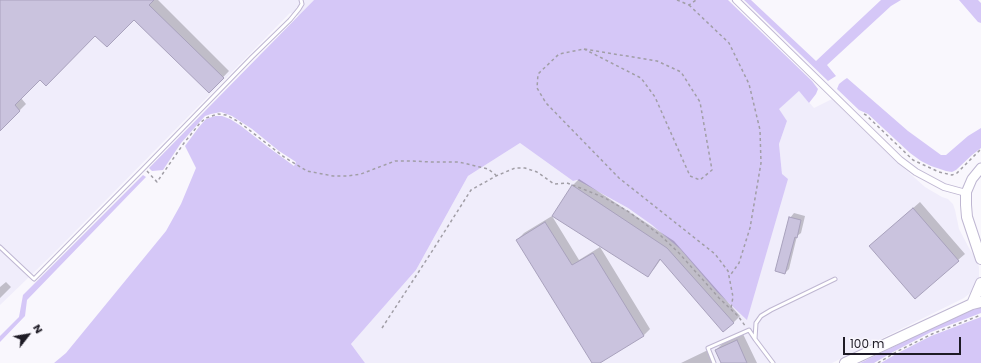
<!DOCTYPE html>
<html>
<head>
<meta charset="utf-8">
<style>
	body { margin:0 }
	#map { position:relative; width:981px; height:363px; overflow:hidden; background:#f9f7fd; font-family:Poppins,sans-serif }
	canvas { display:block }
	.north { position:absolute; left:8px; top:315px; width:40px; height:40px; -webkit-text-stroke:3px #f9f7fd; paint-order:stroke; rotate:59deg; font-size:11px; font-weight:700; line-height:16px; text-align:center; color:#1e1b25 }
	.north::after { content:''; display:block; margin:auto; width:14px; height:18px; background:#1e1b25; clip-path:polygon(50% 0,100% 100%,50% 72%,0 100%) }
	.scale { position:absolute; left:843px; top:337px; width:118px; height:18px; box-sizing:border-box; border:2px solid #1e1b25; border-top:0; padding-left:5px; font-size:12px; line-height:14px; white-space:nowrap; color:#1e1b25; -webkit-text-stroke:3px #f9f7fd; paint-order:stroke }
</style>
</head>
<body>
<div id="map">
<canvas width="981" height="363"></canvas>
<div class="north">N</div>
<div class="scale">100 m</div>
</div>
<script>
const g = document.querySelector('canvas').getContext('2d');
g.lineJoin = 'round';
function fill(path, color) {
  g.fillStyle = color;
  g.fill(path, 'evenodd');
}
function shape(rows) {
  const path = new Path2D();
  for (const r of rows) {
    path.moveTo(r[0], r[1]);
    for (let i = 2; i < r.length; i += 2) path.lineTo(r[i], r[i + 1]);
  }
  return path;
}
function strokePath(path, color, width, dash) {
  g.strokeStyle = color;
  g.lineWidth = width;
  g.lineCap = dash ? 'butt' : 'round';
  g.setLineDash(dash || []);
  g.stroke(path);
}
fill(shape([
	[0,0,314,0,299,16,290,13,53,254,0,305],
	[799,91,814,108,832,99,896,161,925,187,942,197,948,199,953,204,955,210,959,229,969,248,976,259,979,267,979,279,974,290,964,298,832,363,365,363,351,344,416,270,468,176,520,143,573,181,576,180,628,208,652,225,680,249,717,292,747,319,782,174,779,144,787,121,778,109]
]), '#f0edfb');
fill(shape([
	[314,0,728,0,812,81,818,89,816,94,809,103,799,91,779,109,787,121,779,144,782,174,788,179,747,320,717,292,680,249,652,225,628,208,577,180,573,181,520,143,468,176,416,270,351,344,365,363,54,363,66,353,166,231,181,204,196,168,185,146,199,127,206,119,215,116,222,116,230,119,241,126,268,147,294,166,296,162,279,151,252,129,232,116,221,112,211,114,205,116,181,143,163,170,152,171,149,168],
	[744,0,751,0,816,61,881,0,901,0,891,6,827,65,836,76,828,81],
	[959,0,978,0,981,3,981,23,978,22],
	[847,78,908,131,941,155,946,155,968,136,981,128,981,148,972,155,956,170,952,172,946,171,931,166,921,161,910,153,868,114,859,110,837,89,839,84,844,80],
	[143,175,146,177,27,300,25,316,0,342,0,336,19,317,23,295],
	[981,306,981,313,931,332,893,352,874,363,860,363,928,330],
	[981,317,981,363,881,363,896,354,931,336]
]), '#d5c7f7');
fill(shape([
	[0,0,158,0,229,71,209,92,134,18,95,34,40,78,21,98,26,104,0,130],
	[579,179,674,241,740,316,733,323,661,259,654,269,647,275,572,186],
	[920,202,965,254,958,260,870,246],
	[794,213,805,216,801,233,797,236,789,269,785,273,790,218],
	[552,216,579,260,600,247,650,329,643,336,599,363,593,363,517,240,524,233],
	[6,282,11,287,0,298,0,287],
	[743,334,757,363,722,363,716,350,723,343],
	[708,350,714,363,681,363]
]), '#0003');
const building = shape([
	[0,0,154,0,149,5,224,78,209,93,134,20,107,47,95,36,46,86,40,80,15,105,20,111,0,131,0,0],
	[572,185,667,248,734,323,723,332,660,259,648,277,552,216,572,185],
	[913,208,959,261,915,299,869,246,913,208],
	[789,217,801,220,797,238,795,237,785,274,775,271,789,217],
	[545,222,572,265,593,253,644,336,600,363,592,363,516,240,545,222],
	[737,340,747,363,721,363,715,350,737,340]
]);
fill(building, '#cac3de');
strokePath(building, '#a9a2bd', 1);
const lane = shape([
	[0,247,34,279,144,168,252,57,290,20,299,9,302,4,301,0],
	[714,363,708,348,749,330,755,339],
	[773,363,755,339,756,323,761,316,771,310,835,279]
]);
const street = shape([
	[736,0,900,160,916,172,944,187,966,193]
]);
const secondary = shape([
	[966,193,972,179,981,168]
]);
const primary = shape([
	[966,193,966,205,967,217,981,259],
	[972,304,981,283],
	[845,363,972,304,981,302]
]);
strokePath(lane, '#bfb7d2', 5);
strokePath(street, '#bfb7d2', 8);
strokePath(secondary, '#bfb7d2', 11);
strokePath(primary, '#bfb7d2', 12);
strokePath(shape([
	[677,0,689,5,696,0],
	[689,5,729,43,749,84,760,130,761,163,750,228,739,263,729,277],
	[584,49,641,78,655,97,690,176,700,180,712,170,700,102,681,72,657,61,584,49,559,54,538,74,537,88,546,103,619,178,715,254,728,271,733,297,731,308],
	[864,114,866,115,913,160,939,172,952,175,957,173,981,149],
	[147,171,157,182,184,143,200,123,206,118,218,114,226,115,239,122,284,157,307,171,333,176,348,176,361,174,395,161,412,161,432,162,459,162,488,169,496,175],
	[382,328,429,256,471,190,496,176,515,168,525,168,537,172,554,184,567,183,583,189,605,198,629,212,660,235,679,253,719,298,738,316,746,327],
	[878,363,896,352,932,334,981,315]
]), '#a19ea6', 1.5, [3, 3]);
strokePath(lane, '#fff', 3);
strokePath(street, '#fff', 6);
strokePath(secondary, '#fff', 9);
strokePath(primary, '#fff', 10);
</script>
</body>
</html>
